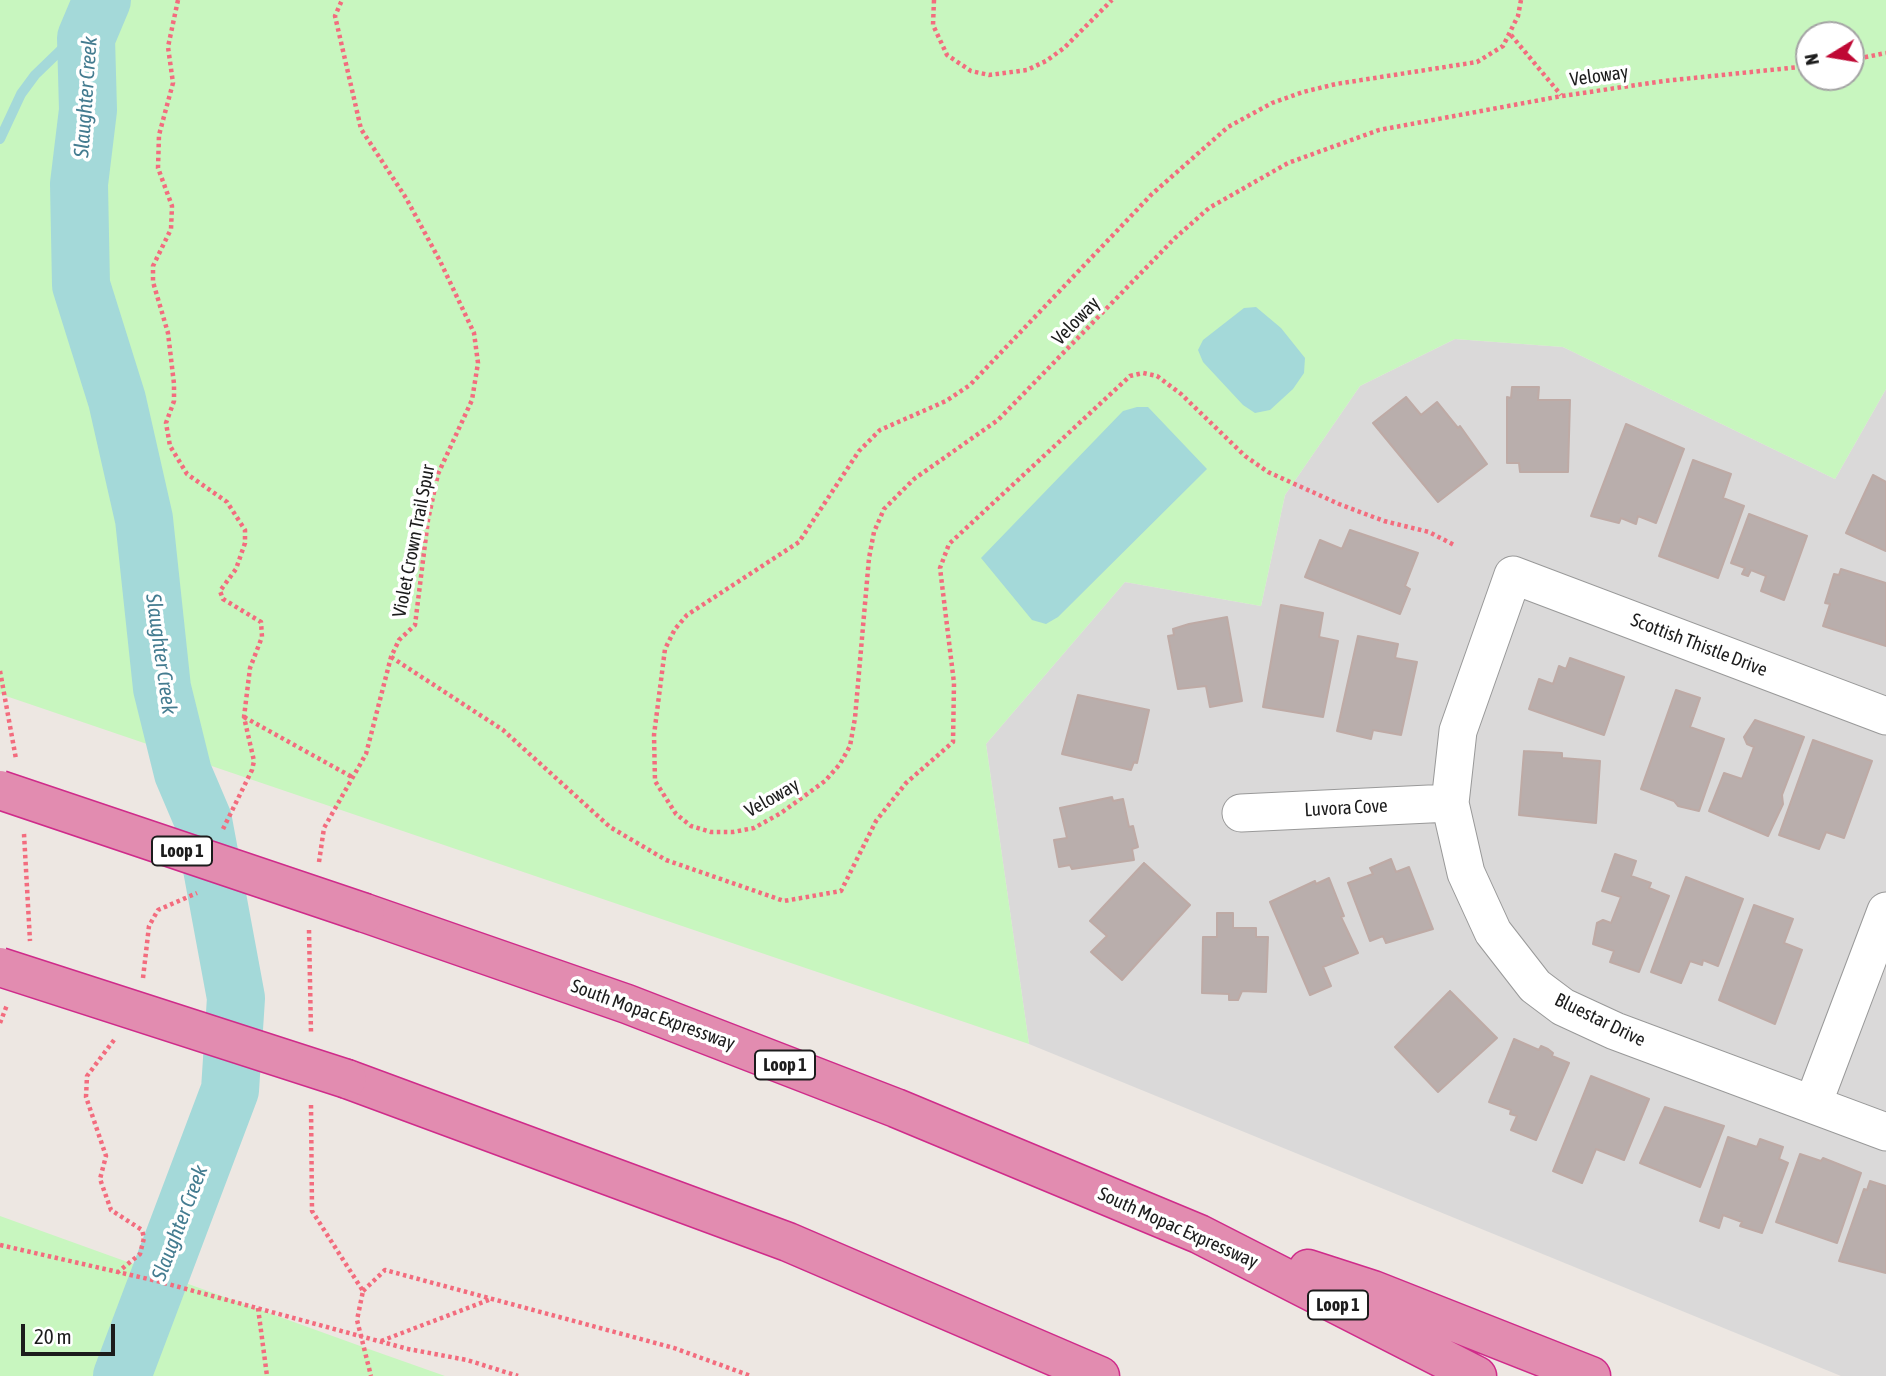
<!DOCTYPE html>
<html>
<head>
<meta charset="utf-8">
<style>
	body { margin:0 }
	#map { position:relative; width:1886px; height:1376px; overflow:hidden; background:#ede7e2; font-family:"Asap Condensed",sans-serif }
	canvas { display:block }
	.north { position:absolute; left:1795px; top:21px; width:70px; height:70px; box-sizing:border-box; background:#fff; border:2px solid #a4a4a4; border-radius:50%; rotate:259deg; font-size:19px; font-weight:700; line-height:28px; text-align:center; color:#1c1c1c }
	.north::after { content:''; display:block; margin:auto; width:24px; height:32px; background:#bf0834; clip-path:polygon(50% 0,100% 100%,50% 72%,0 100%) }
	.scale { position:absolute; left:21px; top:1324px; width:94px; height:32px; box-sizing:border-box; border:4px solid #1c1c1c; border-top:0; padding-left:9px; font-size:21px; line-height:24px; white-space:nowrap; color:#1c1c1c; -webkit-text-stroke:5px #fff; paint-order:stroke }
</style>
</head>
<body>
<div id="map">
<canvas width="1886" height="1376"></canvas>
<div class="north">N</div>
<div class="scale">20 m</div>
</div>
<script>
const g = document.querySelector('canvas').getContext('2d');
g.lineJoin = 'round';
function fill(path, color) {
  g.fillStyle = color;
  g.fill(path, 'evenodd');
}
function shape(rows) {
  const path = new Path2D();
  for (const r of rows) {
    path.moveTo(r[0], r[1]);
    for (let i = 2; i < r.length; i += 2) path.lineTo(r[i], r[i + 1]);
  }
  return path;
}
function strokePath(path, color, width, dash) {
  g.strokeStyle = color;
  g.lineWidth = width;
  g.lineCap = dash ? 'butt' : 'round';
  g.setLineDash(dash || []);
  g.stroke(path);
}
function label(font, color, halo, rows, align = 'center') {
  g.font = font + ' "Asap Condensed",sans-serif';
  g.lineWidth = 7;
  g.setLineDash([]);
  g.textBaseline = 'middle';
  g.strokeStyle = halo;
  g.fillStyle = color;
  for (const [text, x, y, turn = 0] of rows) {
    g.save();
    g.translate(x, y);
    g.rotate((+turn || 0) * Math.PI / 180);
    g.textAlign = isNaN(turn) ? turn : align;
    if (halo) g.strokeText(text, 0, 0);
    g.fillText(text, 0, 0);
    g.restore();
  }
}
fill(shape([
	[1455,339,1563,347,1835,479,1886,389,1886,1376,1841,1376,1029,1044,986,744,1125,582,1261,606,1285,495,1360,386]
]), '#dad9d9');
fill(shape([
	[0,0,1886,0,1886,389,1835,479,1563,347,1455,339,1360,386,1285,495,1261,606,1125,582,986,744,1029,1044,0,694],
	[1809,35,1851,35,1851,77,1809,77],
	[0,1216,363,1347,445,1376,0,1376]
]), '#c8f6bf');
fill(shape([
	[1256,307,1281,328,1305,358,1304,373,1293,389,1270,410,1255,413,1243,405,1203,362,1198,350,1203,340,1244,308],
	[1137,407,1148,407,1207,469,1058,617,1046,624,1032,620,981,558,1123,411]
]), '#a4d9d9');
strokePath(shape([
	[0,139,21,94,35,75,96,16]
]), '#a4d9d9', 10);
strokePath(shape([
	[102,0,86,38,88,110,79,184,81,285,117,400,144,519,162,688,183,773,203,820,236,998,230,1090,122,1376]
]), '#a4d9d9', 58);
const building = shape([
	[1512,387,1539,387,1538,400,1570,400,1568,472,1520,472,1519,463,1507,463,1507,397,1511,398,1512,387],
	[1406,397,1421,415,1437,402,1458,428,1460,426,1487,464,1438,502,1373,423,1406,397],
	[1626,424,1684,449,1656,523,1638,516,1636,524,1621,518,1619,523,1591,516,1626,424],
	[1693,460,1731,474,1723,498,1744,506,1718,578,1659,556,1693,460],
	[1873,475,1886,482,1886,551,1846,533,1873,475],
	[1749,514,1807,536,1784,600,1761,591,1766,576,1751,570,1748,576,1742,574,1745,568,1731,563,1749,514],
	[1350,530,1418,553,1405,586,1410,589,1400,614,1305,577,1320,540,1342,549,1350,530],
	[1841,569,1886,583,1886,646,1823,626,1830,604,1825,603,1834,574,1839,575,1841,569],
	[1281,605,1323,613,1319,637,1338,641,1323,717,1263,707,1281,605],
	[1227,617,1242,701,1210,707,1206,686,1178,689,1168,636,1174,635,1173,629,1189,624,1227,617],
	[1358,636,1398,644,1395,658,1417,662,1401,735,1373,730,1371,739,1337,731,1358,636],
	[1570,658,1624,677,1604,735,1529,709,1539,679,1553,684,1559,666,1566,669,1570,658],
	[1676,690,1700,698,1690,727,1724,739,1699,811,1678,806,1674,801,1641,789,1676,690],
	[1078,695,1149,710,1137,763,1134,762,1131,770,1062,754,1078,695],
	[1755,720,1804,737,1782,795,1783,804,1768,836,1709,811,1724,773,1742,779,1754,747,1747,744,1744,737,1755,720],
	[1813,740,1872,761,1844,838,1826,832,1819,849,1779,835,1813,740],
	[1524,751,1562,753,1562,758,1600,761,1596,823,1519,815,1524,751],
	[1112,797,1113,801,1123,799,1129,827,1133,826,1138,847,1132,849,1134,860,1072,869,1070,865,1059,867,1054,840,1067,838,1060,808,1112,797],
	[1615,854,1636,861,1631,876,1651,883,1649,888,1669,896,1639,972,1610,962,1614,951,1593,944,1597,923,1603,920,1611,923,1621,897,1602,891,1615,854],
	[1391,859,1396,872,1409,867,1433,929,1386,943,1383,936,1370,941,1348,883,1373,874,1370,868,1391,859],
	[1144,863,1190,905,1122,980,1091,952,1107,936,1090,921,1144,863],
	[1686,877,1743,899,1718,966,1703,960,1702,965,1690,961,1681,983,1651,972,1686,877],
	[1329,878,1344,916,1341,917,1358,953,1323,967,1331,986,1310,995,1270,902,1315,881,1316,884,1329,878],
	[1754,905,1793,919,1784,943,1802,950,1775,1024,1719,1000,1754,905],
	[1217,913,1233,913,1233,928,1256,928,1256,937,1268,937,1266,992,1242,991,1238,1000,1229,1000,1229,994,1202,993,1203,937,1217,937,1217,913],
	[1450,991,1497,1038,1438,1092,1395,1047,1450,991],
	[1514,1039,1539,1050,1541,1046,1548,1049,1553,1053,1552,1056,1569,1063,1536,1140,1511,1130,1517,1116,1510,1114,1511,1110,1489,1102,1514,1039],
	[1591,1076,1649,1099,1624,1160,1596,1149,1582,1183,1553,1171,1591,1076],
	[1665,1107,1724,1126,1700,1187,1640,1163,1665,1107],
	[1728,1137,1757,1147,1760,1139,1783,1147,1779,1159,1788,1163,1762,1233,1740,1226,1742,1222,1723,1215,1719,1228,1700,1221,1728,1137],
	[1800,1154,1821,1161,1823,1158,1861,1173,1837,1243,1776,1222,1800,1154],
	[1870,1181,1886,1186,1886,1273,1839,1261,1864,1189,1867,1190,1870,1181]
]);
fill(building, '#b9aeac');
strokePath(building, '#beaaa5', 2);
const street = shape([
	[1886,716,1513,575,1458,731,1450,803,1466,873,1493,932,1535,986,1563,1007,1615,1031,1886,1132],
	[1241,813,1450,803],
	[1813,1104,1886,911]
]);
const highway = shape([
	[365,913,627,1004,896,1108,1199,1234,1477,1376],
	[347,1079,788,1242,1100,1376],
	[1308,1269,1373,1290,1591,1376]
]);
strokePath(street, '#999', 39);
strokePath(highway, '#cf2b8a', 41);
strokePath(shape([
	[178,0,168,47,173,83,159,135,158,168,172,206,171,229,153,266,153,282,168,333,174,384,174,401,166,423,170,446,187,474,227,502,245,530,245,543,236,569,220,591,223,599,261,622,262,637,250,668,244,717,254,761,252,770,223,829],
	[934,0,933,25,947,55,971,71,989,75,1027,70,1046,61,1064,48,1112,0],
	[1521,0,1518,16,1503,46,1477,62,1336,84,1303,92,1272,103,1228,127,1152,194,970,385,946,401,880,430,859,451,799,542,687,615,675,629,665,649,654,735,655,781,676,814,691,826,711,832,733,832,754,828,781,813,825,781,840,764,850,746,855,718,869,558,874,532,884,509,914,479,998,420,1175,238,1209,208,1288,163,1379,130,1562,96,1664,81,1809,66],
	[1511,35,1561,95],
	[1851,60,1886,53],
	[391,657,503,730,610,827,666,860,784,901,841,891,876,821,906,783,953,742,954,683,940,568,949,544,1130,376,1143,373,1157,376,1181,394,1245,456,1268,472,1339,504,1384,521,1429,532,1456,546],
	[0,671,16,759],
	[244,717,352,777],
	[24,834,30,941],
	[319,862,324,828,366,754,391,657,399,640,415,625,428,520,438,474,472,400,478,363,474,333,440,261,406,198,361,129,335,16,342,0],
	[309,930,311,1033],
	[143,978,149,926,158,910,197,893],
	[0,1023,7,1005],
	[114,1040,87,1076,86,1097,106,1156,100,1179,111,1210,142,1230,144,1238,140,1254,118,1272],
	[311,1105,312,1211,363,1291,357,1320,371,1376],
	[0,1245,157,1281,408,1349,467,1360,518,1376],
	[363,1291,385,1270,674,1348,751,1376],
	[258,1308,267,1376],
	[381,1341,491,1299]
]), '#f36c7e', 4.5, [3.5, 3.5]);
strokePath(street, '#fff', 37);
strokePath(highway, '#e28cb0', 38);
const highwayBridge = shape([
	[0,790,365,913],
	[0,967,347,1079]
]);
strokePath(highwayBridge, '#cf2b8a', 41, []);
strokePath(highwayBridge, '#e28cb0', 38);
for (const [x, y, w] of [
	[182,851,60],
	[785,1065,60],
	[1338,1305,60]
]) {
  const box = new Path2D();
  box.roundRect(x - w / 2, y - 14.5, w, 29, 5);
  g.fillStyle = '#fff';
  g.fill(box);
  strokePath(box, '#1c1c1c', 2);
}
label('bold 18px', '#1c1c1c', null, [
	["Loop 1",182,851],
	["Loop 1",785,1065],
	["Loop 1",1338,1305]
]);
label('19px', '#1c1c1c', '#fff', [
	["Veloway",1599,76,-8],
	["Veloway",1076,321,-46],
	["Violet Crown Trail Spur",414,541,-79],
	["Scottish Thistle Drive",1699,645,21],
	["Veloway",772,798,-30],
	["Luvora Cove",1346,808,-3],
	["South Mopac Expressway",653,1015,20],
	["Bluestar Drive",1600,1020,26],
	["South Mopac Expressway",1178,1228,24]
]);
label('italic 21px', '#447c90', '#fff', [
	["Slaughter Creek",86,97,-86],
	["Slaughter Creek",161,654,82],
	["Slaughter Creek",180,1223,-69]
]);
</script>
</body>
</html>
